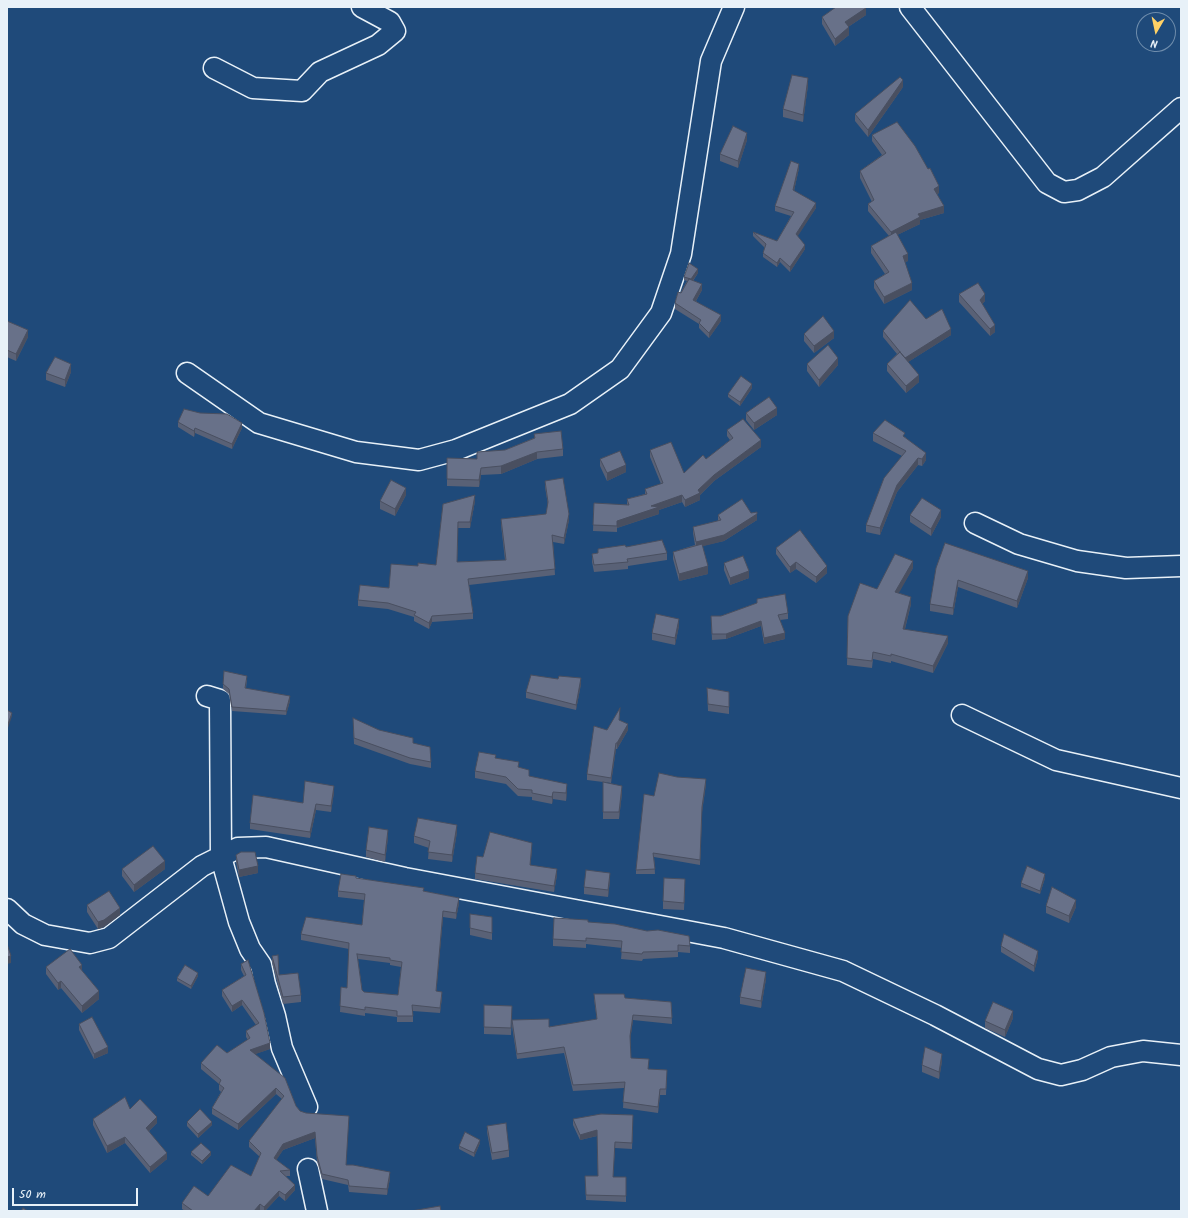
<!DOCTYPE html>
<html>
<head>
<meta charset="utf-8">
<style>
	body { margin:0 }
	#map { position:relative; width:1188px; height:1218px; overflow:hidden; background:#1f4a7a; font-family:Kalam,sans-serif }
	canvas { display:block }
	.frame { position:absolute; inset:0; border:8px solid #e8f1f8; pointer-events:none }
	.north { position:absolute; left:1136px; top:12px; width:40px; height:40px; box-sizing:border-box; background:#1f4a7a; border:1px solid #6f8dac; border-radius:50%; rotate:189deg; font-size:11px; font-weight:700; line-height:16px; text-align:center; color:#e8f1f8 }
	.north::after { content:''; display:block; margin:auto; width:14px; height:18px; background:#ffd166; clip-path:polygon(50% 0,100% 100%,50% 72%,0 100%) }
	.scale { position:absolute; left:12px; top:1188px; width:126px; height:18px; box-sizing:border-box; border:2px solid #e8f1f8; border-top:0; padding-left:5px; font-size:12px; line-height:14px; white-space:nowrap; color:#e8f1f8; -webkit-text-stroke:3px #1f4a7a; paint-order:stroke }
</style>
</head>
<body>
<div id="map">
<canvas width="1188" height="1218"></canvas>
<div class="frame"></div>
<div class="north">N</div>
<div class="scale">50 m</div>
</div>
<script>
const g = document.querySelector('canvas').getContext('2d');
g.lineJoin = 'round';
function shape(rows) {
  const path = new Path2D();
  for (const r of rows) {
    path.moveTo(r[0], r[1]);
    for (let i = 2; i < r.length; i += 2) path.lineTo(r[i], r[i + 1]);
  }
  return path;
}
function strokePath(path, color, width, dash) {
  g.strokeStyle = color;
  g.lineWidth = width;
  g.lineCap = dash ? 'butt' : 'round';
  g.setLineDash(dash || []);
  g.stroke(path);
}
function fill(path, color) {
  g.fillStyle = color;
  g.fill(path, 'evenodd');
}
const minor = shape([
	[910,7,1047,183,1064,192,1078,190,1103,177,1181,108],
	[214,68,253,88,302,91,320,72,378,45,395,31,390,22,362,7],
	[187,373,259,423,356,452,419,460,456,450,570,404,620,369,661,313,681,254,711,61,734,7],
	[975,523,1019,544,1077,561,1126,568,1181,566],
	[207,696,220,700,221,857,239,922,250,949,261,965,265,984,275,1016,282,1048,307,1107],
	[962,715,1056,760,1181,788],
	[7,909,23,924,45,935,90,943,109,938,202,866,238,848,266,847,405,878,724,938,843,971,935,1015,1038,1069,1061,1075,1082,1070,1111,1057,1143,1051,1181,1055],
	[308,1169,317,1211]
]);
strokePath(minor, '#e8f1f8', 23);
strokePath(minor, '#1f4a7a', 20);
fill(shape([
	[866,15,848,27,849,35,835,46,822,24,822,17],
	[808,85,803,122,783,117,783,109],
	[903,87,868,137,855,121,855,114],
	[872,135,939,193,937,194,944,213,920,220,920,224,897,235,908,261,905,262,912,290,884,304,874,288,874,281,885,274,871,253,871,246,889,236,868,211,868,204,872,202,860,178,860,171,882,155,872,141],
	[747,140,738,168,720,161,720,154],
	[799,168,794,191,816,208,797,236,805,249,790,272,780,262,777,267,763,257,763,253,765,248,753,236,753,232,777,241,791,216,775,211,775,206],
	[698,273,693,281,702,290,696,301,721,321,709,338,699,328,699,324,675,309,675,303,687,281,684,280,684,277],
	[959,294,985,301,982,304,995,332,990,336,959,302],
	[926,319,951,335,908,362,919,382,906,393,887,371,887,364,897,354,883,337,883,331],
	[7,321,28,337,16,361,7,357],
	[804,334,834,338,814,353,804,341],
	[807,364,838,365,819,387,807,371],
	[71,372,65,387,46,380,46,373],
	[752,388,740,406,728,397,728,394],
	[200,413,242,428,232,449,195,433,194,437,178,427,178,422],
	[746,413,777,415,754,430,746,420],
	[727,430,761,447,714,481,700,495,700,500,685,507,682,502,659,510,659,514,617,528,617,532,593,531,594,503,627,505,627,499,645,494,645,489,661,484,650,457,650,450,684,473,706,459,730,440,727,436],
	[873,433,905,437,926,460,922,466,918,465,897,492,880,535,866,532,866,525,902,456,873,441],
	[534,434,563,449,563,456,537,459,501,474,481,475,479,487,447,486,447,458,477,459,477,452,505,450,534,438],
	[600,459,626,472,607,481,600,466],
	[545,481,569,520,564,544,553,542,555,575,469,585,473,613,473,619,432,622,429,629,414,621,414,617,388,609,358,606,358,600,389,588,418,566,436,565,443,504,475,501,470,528,458,528,457,562,505,560,501,525,501,519,546,514,548,505,545,487],
	[406,495,395,516,380,509,380,501],
	[751,513,757,520,724,541,702,546,708,574,679,581,673,559,673,552,695,545,693,533,693,527,718,521,718,515],
	[910,515,941,517,931,536,910,522],
	[945,543,1028,578,1017,608,958,587,953,615,930,611,930,604],
	[626,547,667,553,667,560,628,566,628,569,594,572,592,562,592,554,598,553,598,549],
	[776,548,827,573,816,583,796,569,790,573,776,554],
	[724,563,749,578,730,585,724,570],
	[913,568,898,593,911,604,905,629,948,643,933,673,891,661,891,663,873,659,872,668,847,665,848,616,877,589],
	[757,599,788,613,788,619,780,620,785,639,764,644,761,626,726,639,712,640,711,616,721,616,757,603],
	[679,626,675,645,652,640,652,633],
	[247,680,246,688,290,701,286,715,232,711,229,694,223,689,223,684],
	[581,684,576,710,526,698,526,692],
	[707,688,729,692,729,714,708,711],
	[620,713,619,721,628,730,617,749,616,749,611,783,604,782,622,793,619,819,603,819,603,782,587,780,587,774,607,730],
	[353,724,379,730,413,743,431,762,431,768,410,764,354,744],
	[496,758,519,767,529,776,567,792,566,801,553,799,552,804,532,800,532,797,518,796,506,784,475,778,475,771],
	[706,784,702,812,700,865,654,857,655,874,636,874,636,870,654,796],
	[334,792,331,812,316,810,310,838,250,829,250,823,303,803],
	[457,832,452,862,428,859,429,848,414,843,414,836],
	[388,837,385,862,366,857,366,850],
	[532,849,530,865,557,875,554,892,475,879,475,873,483,857],
	[236,855,258,873,239,877,236,862],
	[122,869,165,869,134,892,122,876],
	[356,878,424,891,459,903,456,919,443,917,436,991,442,997,440,1013,413,1011,413,1022,397,1022,397,1017,365,1013,365,1016,340,1012,341,987,347,988,349,949,301,940,301,934,362,925,364,900,338,897,338,891],
	[358,959,390,963,390,965,401,967,398,995,364,992,362,990],
	[1045,878,1040,894,1021,887,1021,883],
	[610,880,608,897,584,894,584,887],
	[685,886,684,910,663,909,663,901],
	[87,905,120,915,104,927,98,929,87,912],
	[1046,906,1076,907,1069,923,1046,913],
	[470,914,492,917,492,940,470,935],
	[588,922,690,946,690,953,678,952,678,957,643,959,642,961,621,959,622,948,586,944,586,948,553,946,553,939],
	[1001,946,1038,957,1034,972,1001,952],
	[272,956,279,975,301,995,301,1002,283,1004,272,963],
	[248,960,270,1049,255,1054,296,1106,346,1165,390,1178,387,1195,349,1192,348,1185,322,1179,317,1161,315,1138,283,1150,276,1160,290,1170,290,1176,286,1176,295,1190,285,1201,279,1196,265,1211,262,1211,260,1210,259,1211,185,1211,182,1209,182,1203,208,1196,251,1176,260,1157,249,1147,249,1141,282,1099,276,1094,238,1130,212,1114,212,1108,221,1092,219,1090,219,1084,201,1069,201,1063,227,1053,248,1040,246,1037,246,1031,256,1025,242,1005,232,1012,222,996,222,990,244,976,241,970,241,964],
	[46,967,82,972,99,999,82,1013,61,988,58,990,46,974],
	[198,976,191,989,177,981,177,978],
	[766,979,761,1008,740,1004,740,997],
	[594,994,625,998,671,1002,672,1024,633,1020,630,1040,631,1058,648,1069,667,1070,666,1095,660,1095,658,1113,623,1108,624,1088,573,1091,564,1053,517,1059,512,1026,512,1020,549,1027,597,1020,594,999],
	[484,1005,512,1014,511,1035,484,1034],
	[1013,1018,1005,1037,985,1028,985,1021],
	[79,1024,108,1053,94,1059,79,1030],
	[942,1061,939,1079,922,1072,922,1065],
	[130,1109,157,1123,149,1131,167,1159,150,1173,125,1143,107,1153,93,1125,93,1119],
	[573,1119,633,1120,632,1149,615,1148,613,1177,626,1177,626,1202,586,1200,585,1176,598,1176,597,1136,580,1140,573,1125],
	[187,1122,212,1125,198,1138,187,1126],
	[487,1126,509,1150,509,1157,492,1160,487,1132],
	[480,1143,474,1157,459,1149,459,1146],
	[191,1152,211,1155,202,1164,191,1155]
]), '#596176');
fill(shape([
	[866,8,866,15,845,29,845,22],
	[849,27,849,35,835,46,835,39],
	[808,78,808,85,803,122,803,115],
	[903,80,903,87,868,137,868,130],
	[747,133,747,140,738,168,738,161],
	[799,164,799,168,793,195,793,190],
	[939,186,939,193,934,196,934,189],
	[816,203,816,208,796,239,796,234],
	[944,206,944,213,920,220,920,224,891,238,891,232,918,214],
	[805,245,805,249,790,272,790,267],
	[908,254,908,261,903,263,903,256],
	[780,258,780,262,777,267,777,263],
	[698,269,698,273,691,283,691,279],
	[912,283,912,290,884,304,884,297],
	[702,284,702,290,693,306,693,300],
	[985,294,985,301,980,307,980,300],
	[721,315,721,321,709,338,709,333],
	[995,325,995,332,990,336,990,329],
	[951,329,951,335,905,364,905,358],
	[28,330,28,337,16,361,16,354],
	[834,331,834,338,814,353,814,346],
	[838,358,838,365,819,387,819,380],
	[71,364,71,372,65,387,65,380],
	[919,375,919,382,906,393,906,386],
	[752,384,752,388,740,406,740,402],
	[777,408,777,415,754,430,754,423],
	[242,423,242,428,232,449,232,444],
	[195,428,195,433,194,437,194,431],
	[761,440,761,447,714,481,700,495,700,500,685,507,685,500,698,490,714,475],
	[537,452,537,459,501,474,501,466],
	[926,453,926,460,922,466,922,459],
	[918,458,918,465,897,492,880,535,880,528,897,485],
	[626,465,626,472,607,481,607,473],
	[481,468,481,475,479,487,479,480],
	[406,488,406,495,395,516,395,509],
	[475,495,475,501,470,528,470,522],
	[682,495,682,502,659,510,659,514,617,528,617,532,617,521,651,506],
	[941,510,941,517,931,536,931,529],
	[569,514,569,520,564,544,564,538],
	[757,514,757,520,724,541,696,548,696,542],
	[913,561,913,568,895,600,895,592],
	[796,562,796,569,790,573,790,567],
	[708,566,708,574,679,581,679,574],
	[827,566,827,573,816,583,816,577],
	[749,571,749,578,730,585,730,578],
	[1028,571,1028,578,1017,608,1017,601],
	[958,580,958,587,953,615,953,608],
	[911,597,911,604,903,636,903,629],
	[432,616,432,622,429,629,429,623],
	[679,619,679,626,675,645,675,638],
	[761,621,761,626,726,639,726,634],
	[785,633,785,639,764,644,764,638],
	[948,636,948,643,933,673,933,666],
	[581,678,581,684,576,710,576,705],
	[290,696,290,701,286,715,286,711],
	[12,713,12,716,7,731,7,727],
	[628,724,628,730,617,749,617,743],
	[616,743,616,749,611,783,611,778],
	[706,779,706,784,702,812,700,865,702,807],
	[567,784,567,792,566,801,566,793],
	[334,786,334,792,331,812,331,806],
	[622,786,622,793,619,819,619,812],
	[553,792,553,799,552,804,552,797],
	[316,804,316,810,310,838,310,832],
	[457,825,457,832,452,862,452,855],
	[388,830,388,837,385,862,385,855],
	[532,843,532,849,530,871,530,865],
	[165,861,165,869,134,892,134,885],
	[258,866,258,873,239,877,239,870],
	[557,869,557,875,554,892,554,886],
	[610,873,610,880,608,897,608,890],
	[1045,874,1045,878,1040,894,1040,891],
	[459,898,459,903,456,919,456,913],
	[1076,900,1076,907,1069,923,1069,916],
	[120,908,120,915,104,927,98,929,98,922],
	[443,911,443,917,436,997,436,991],
	[1038,951,1038,957,1034,972,1034,966],
	[11,956,11,963,7,964,7,957],
	[82,965,82,972,79,967],
	[766,972,766,979,761,1008,761,1001],
	[198,973,198,976,191,989,191,986],
	[61,981,61,988,58,990,58,983],
	[99,991,99,999,82,1013,82,1006],
	[442,992,442,997,440,1013,440,1008],
	[242,1000,242,1005,232,1012,232,1006],
	[1013,1011,1013,1018,1005,1037,1005,1030],
	[633,1015,633,1020,630,1042,630,1036],
	[270,1043,270,1049,250,1056,250,1050],
	[108,1047,108,1053,94,1059,94,1054],
	[942,1054,942,1061,939,1079,939,1072],
	[276,1088,276,1094,238,1130,238,1124],
	[660,1089,660,1095,658,1113,658,1107],
	[157,1117,157,1123,146,1134,146,1128],
	[212,1122,212,1125,198,1138,198,1134],
	[597,1130,597,1136,580,1140,580,1135],
	[315,1132,315,1138,283,1150,274,1164,274,1158,283,1144],
	[125,1137,125,1143,107,1153,107,1146],
	[480,1140,480,1143,474,1157,474,1153],
	[211,1152,211,1155,202,1164,202,1161],
	[167,1153,167,1159,150,1173,150,1167],
	[390,1172,390,1178,387,1195,387,1189],
	[295,1185,295,1190,285,1201,285,1195],
	[279,1191,279,1196,265,1211,264,1211,264,1207],
	[260,1204,260,1210,259,1211,254,1211]
]), '#494f60');
const building = shape([
	[836,7,865,7,866,8,845,22,849,27,835,39,822,17,836,7],
	[792,75,808,78,803,115,783,109,792,75],
	[900,77,903,80,868,130,855,114,900,77],
	[897,122,915,146,928,169,930,168,939,186,934,189,944,206,918,214,920,217,891,232,868,204,874,200,860,171,886,153,872,135,897,122],
	[733,126,747,133,738,161,720,154,733,126],
	[791,161,799,164,793,190,816,203,796,234,805,245,790,267,780,258,777,263,763,253,766,244,753,232,777,241,794,212,775,206,791,161],
	[896,232,908,254,903,256,912,283,884,297,874,281,889,272,871,246,896,232],
	[689,263,698,269,691,279,684,277,689,263],
	[689,279,702,284,693,300,721,315,709,333,699,323,701,320,675,303,678,292,681,293,689,279],
	[978,283,985,294,980,300,995,325,990,329,959,294,978,283],
	[910,300,926,319,942,309,951,329,905,358,883,331,910,300],
	[823,316,834,331,814,346,804,334,823,316],
	[7,321,28,330,16,354,7,350,7,321],
	[828,345,838,358,819,380,807,364,828,345],
	[900,352,919,375,906,386,887,364,900,352],
	[55,357,71,364,65,380,46,373,55,357],
	[741,376,752,384,740,402,728,394,741,376],
	[769,397,777,408,754,423,746,413,769,397],
	[184,409,200,413,227,414,242,423,232,444,195,428,194,431,178,422,184,409],
	[743,419,761,440,714,475,698,490,700,493,685,500,682,495,651,506,659,507,617,521,617,526,593,525,594,503,629,505,627,499,647,494,645,489,663,483,650,450,671,442,684,473,703,455,706,459,733,438,727,430,743,419],
	[885,420,905,433,903,436,926,453,922,459,918,458,897,485,880,528,866,525,884,478,906,451,873,433,885,420],
	[561,431,563,449,537,452,501,466,481,468,479,480,447,479,447,458,477,459,477,452,505,450,535,438,534,434,561,431],
	[620,451,626,465,607,473,600,459,620,451],
	[563,478,569,514,564,538,552,535,555,569,468,579,473,613,432,616,429,623,414,615,416,612,388,603,358,600,360,585,389,588,391,564,418,566,418,563,436,565,443,504,475,495,470,522,458,522,457,562,506,560,501,519,546,514,548,502,545,481,563,478],
	[391,480,406,488,395,509,380,501,391,480],
	[922,498,941,510,931,529,910,515,922,498],
	[742,499,751,513,757,512,757,514,724,535,696,542,693,527,721,520,718,515,742,499],
	[800,530,827,566,816,577,796,562,790,567,776,548,800,530],
	[662,540,667,553,627,559,628,562,594,565,592,554,598,553,598,549,625,545,626,547,662,540],
	[945,543,1028,571,1017,601,958,580,953,608,930,604,936,568,945,543],
	[702,544,708,566,679,574,673,552,702,544],
	[895,554,913,561,895,592,911,597,903,629,948,636,933,666,891,654,891,656,873,652,872,661,847,658,848,616,860,583,877,589,895,554],
	[743,556,749,571,730,578,724,563,743,556],
	[785,594,788,613,778,615,785,633,764,638,761,621,726,634,712,634,711,616,721,616,757,603,757,599,785,594],
	[656,614,679,619,675,638,652,633,656,614],
	[224,671,247,676,245,688,290,696,286,711,232,707,229,689,223,684,224,671],
	[531,675,558,679,559,676,581,678,576,705,526,692,531,675],
	[707,688,729,692,729,707,708,704,707,688],
	[620,708,619,720,628,724,617,743,616,743,611,778,587,774,594,726,607,730,620,708],
	[7,710,12,713,7,727,7,710],
	[353,718,379,730,413,738,413,743,430,747,431,762,410,758,354,738,353,718],
	[479,752,496,755,495,758,519,762,518,767,529,770,529,776,567,784,566,793,553,792,552,797,532,793,532,790,518,789,506,777,475,771,479,752],
	[659,773,677,777,706,779,702,807,700,860,653,853,655,869,636,870,644,794,654,796,659,773],
	[305,781,334,786,331,806,316,804,310,832,250,823,253,795,303,803,305,781],
	[603,782,622,786,619,812,603,812,603,782],
	[418,818,457,825,452,855,428,852,430,841,414,836,418,818],
	[369,827,388,830,385,855,366,850,369,827],
	[490,832,532,843,530,865,557,869,554,886,475,873,477,856,483,857,490,832],
	[153,846,165,861,134,885,122,869,153,846],
	[241,852,255,852,258,866,239,870,236,855,241,852],
	[1027,866,1045,874,1040,891,1021,883,1027,866],
	[586,870,610,873,608,890,584,887,586,870],
	[341,874,356,876,356,878,424,888,423,891,459,898,456,913,443,911,436,991,442,992,440,1008,412,1005,413,1016,397,1016,397,1011,365,1007,365,1010,340,1006,341,987,347,988,349,943,301,934,306,917,362,925,365,894,338,891,341,874],
	[357,954,390,958,390,960,402,962,398,995,364,992,362,990,357,954],
	[664,878,685,879,684,903,663,901,664,878],
	[1052,887,1076,900,1069,916,1046,906,1052,887],
	[109,891,120,908,104,920,98,922,87,905,109,891],
	[470,914,492,917,492,933,470,928,470,914],
	[554,918,588,920,588,922,615,924,647,931,658,930,689,936,690,946,678,945,678,951,643,952,642,954,621,952,622,941,586,938,586,941,553,939,554,918],
	[1004,934,1038,951,1034,966,1001,946,1004,934],
	[7,944,11,956,7,957,7,944],
	[70,949,82,965,79,967,99,991,82,1006,61,981,58,983,46,967,70,949],
	[278,955,279,975,298,973,301,995,283,997,272,956,278,955],
	[248,960,264,1013,270,1043,250,1050,285,1078,296,1106,300,1111,306,1113,349,1116,346,1165,353,1165,390,1172,387,1189,349,1186,348,1180,322,1174,317,1156,315,1132,283,1144,274,1158,290,1170,280,1171,295,1185,285,1195,279,1191,264,1207,260,1204,254,1211,193,1211,182,1203,194,1186,208,1196,231,1165,251,1176,261,1153,249,1141,284,1096,276,1088,238,1124,212,1108,224,1088,219,1084,221,1080,201,1063,217,1045,227,1053,250,1038,246,1031,259,1023,242,1000,232,1006,222,990,246,975,241,964,248,960],
	[185,965,198,973,191,986,177,978,185,965],
	[746,968,766,972,761,1001,740,997,746,968],
	[594,994,624,994,625,998,671,1002,672,1018,633,1015,630,1036,631,1058,649,1059,648,1069,667,1070,666,1089,660,1089,658,1107,623,1102,625,1082,573,1085,564,1047,517,1054,512,1020,549,1019,549,1027,597,1019,594,994],
	[993,1002,1013,1011,1005,1030,985,1021,993,1002],
	[484,1005,512,1006,511,1028,484,1027,484,1005],
	[92,1017,108,1047,94,1054,79,1024,92,1017],
	[925,1047,942,1054,939,1072,922,1065,925,1047],
	[125,1097,130,1109,140,1099,157,1117,146,1128,167,1153,150,1167,125,1137,107,1146,93,1119,125,1097],
	[200,1109,212,1122,198,1134,187,1122,200,1109],
	[601,1114,633,1115,632,1143,615,1142,613,1177,626,1177,626,1196,586,1195,585,1176,598,1176,597,1130,580,1135,573,1119,601,1114],
	[506,1123,509,1150,492,1153,487,1126,506,1123],
	[465,1132,480,1140,474,1153,459,1146,465,1132],
	[201,1143,211,1152,202,1161,191,1152,201,1143],
	[440,1206,441,1211,411,1211,440,1206],
	[23,1208,28,1211,21,1211,23,1208]
]);
fill(building, '#687189');
strokePath(building, '#494f60', 1);
</script>
</body>
</html>
